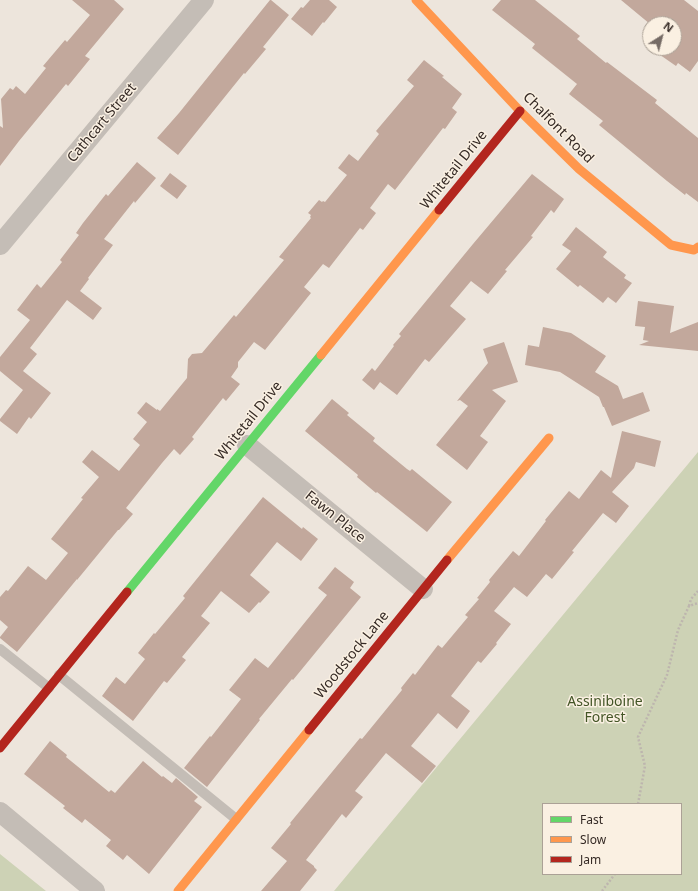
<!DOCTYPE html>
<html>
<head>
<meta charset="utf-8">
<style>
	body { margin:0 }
	#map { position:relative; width:698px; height:891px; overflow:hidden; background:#ede5dc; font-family:"Noto Sans",sans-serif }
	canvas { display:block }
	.legend { position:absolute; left:542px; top:803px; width:140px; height:72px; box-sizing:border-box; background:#faf0e2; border:1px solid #aba196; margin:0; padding:5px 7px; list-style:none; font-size:12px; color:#352a25 }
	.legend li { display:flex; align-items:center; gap:8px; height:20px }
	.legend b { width:20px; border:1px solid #aba196 }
	.north { position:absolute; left:642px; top:16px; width:40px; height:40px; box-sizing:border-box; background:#faf0e2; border:1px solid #aba196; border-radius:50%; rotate:36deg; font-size:11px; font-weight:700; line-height:16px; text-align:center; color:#352a25 }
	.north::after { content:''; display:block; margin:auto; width:14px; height:18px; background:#756b65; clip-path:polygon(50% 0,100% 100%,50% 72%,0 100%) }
</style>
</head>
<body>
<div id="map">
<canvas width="698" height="891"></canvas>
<ul class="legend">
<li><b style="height:5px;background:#63d668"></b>Fast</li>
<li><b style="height:5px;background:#ff974d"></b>Slow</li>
<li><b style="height:5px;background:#b3261e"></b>Jam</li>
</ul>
<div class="north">N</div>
</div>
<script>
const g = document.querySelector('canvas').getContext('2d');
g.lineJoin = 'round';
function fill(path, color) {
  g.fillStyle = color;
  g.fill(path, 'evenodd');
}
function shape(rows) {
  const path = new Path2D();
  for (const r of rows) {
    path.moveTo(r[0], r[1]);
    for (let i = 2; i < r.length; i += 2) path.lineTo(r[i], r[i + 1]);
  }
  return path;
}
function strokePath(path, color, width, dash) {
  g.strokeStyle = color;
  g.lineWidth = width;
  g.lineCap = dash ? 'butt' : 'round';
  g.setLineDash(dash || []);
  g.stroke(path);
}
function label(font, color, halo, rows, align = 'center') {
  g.font = font + ' "Noto Sans",sans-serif';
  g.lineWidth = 3;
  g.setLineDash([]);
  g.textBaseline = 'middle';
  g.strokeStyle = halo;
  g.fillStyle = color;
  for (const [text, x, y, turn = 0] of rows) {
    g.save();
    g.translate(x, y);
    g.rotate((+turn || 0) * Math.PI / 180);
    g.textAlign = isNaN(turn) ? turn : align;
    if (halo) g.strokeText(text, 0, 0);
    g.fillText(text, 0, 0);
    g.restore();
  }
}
fill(shape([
	[698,452,698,891,334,891],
	[543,804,681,804,681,874,543,874],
	[0,854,46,891,0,891]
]), '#cdd2b5');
fill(shape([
	[72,0,114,0,124,9,85,56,90,59,68,86,66,84,19,141,0,166,0,126,3,128,1,99,10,88,13,90,16,86,25,94,46,68,43,66,65,40,67,42,90,15],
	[270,0,271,0,289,15,263,47,266,49,245,74,244,73,236,83,178,155,157,138,179,113],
	[310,0,329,0,337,7,324,23,323,22,312,36,291,19,301,7,303,8],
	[501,0,535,0,580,36,577,39,606,63,607,62,657,100,655,103,698,138,698,202,686,193,685,195,667,181,599,125,603,121,569,94,577,84,532,48,535,44,492,10],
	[621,0,684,0,698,11,698,61,690,72,678,63,676,66,653,50,654,48,674,48,674,24,650,24],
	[424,60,444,76,442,77,462,94,452,108,457,112,445,129,443,128,395,190,388,184,370,208,376,213,363,230,360,228,329,268,323,264,304,287,311,293,265,350,254,342,238,362,238,367,231,377,240,384,226,401,223,398,192,437,194,439,180,455,174,449,162,463,126,508,133,514,119,530,118,530,77,580,77,579,17,652,0,638,0,637,8,627,0,620,0,597,6,590,8,591,28,566,46,580,68,553,51,539,83,499,81,498,99,477,82,462,92,450,119,471,140,445,133,439,147,422,137,413,146,402,157,410,157,409,160,411,187,378,188,359,192,354,202,353,234,315,236,317,284,260,279,257,311,218,310,217,311,215,308,213,319,200,322,202,323,201,325,202,347,175,338,168,349,154,358,161,379,134,376,131,414,86,407,80],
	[137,162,156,178,135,203,134,201,104,239,113,245,88,278,89,279,80,291,102,308,93,320,67,300,30,348,37,354,23,371,51,393,31,419,29,417,17,434,0,421,0,419,23,390,0,371,0,357,30,320,17,310,37,284,41,288,62,262,60,260,79,235,76,233,83,223,106,194,108,196],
	[170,173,187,186,177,199,160,186],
	[532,174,564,199,554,213,551,210,531,236,533,237,505,270,507,271,488,294,471,281,450,306,466,319,429,362,425,359,397,395,380,382,374,390,362,380,372,368,375,371,394,346,393,345,401,336,399,334,473,244],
	[576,227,607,252,603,257,626,275,624,278,632,283,616,303,608,297,603,303,580,285,578,287,556,269,571,251,562,245],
	[638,301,674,306,670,333,698,322,698,351,639,345,649,341,643,340,645,327,635,326],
	[543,327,571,333,606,356,595,372,618,386,623,399,643,392,650,411,612,426,604,407,603,407,599,397,560,372,525,365,528,345,539,347],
	[504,342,518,382,492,390,506,401,480,436,488,442,467,470,436,445,468,406,460,400,457,401,488,363,483,349],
	[332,399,349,413,347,415,375,438,373,441,407,469,410,471,412,469,452,502,427,532,377,492,376,493,357,477,358,475,305,431],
	[622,431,661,441,655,467,636,462,634,468,612,492,629,506,616,523,603,513,572,551,574,552,552,579,546,574,527,597,514,587,494,611,511,624,496,643,497,644,481,663,478,661,451,696,470,711,457,729,438,713,411,746,436,766,422,783,386,753,355,791,363,797,346,818,342,814,306,860,314,866,314,867,317,870,300,891,261,891,287,861,271,848,291,824,290,823,360,738,362,739,402,690,401,688,413,673,415,675,438,645,442,648,468,617,465,615,479,599,477,598,490,582,489,580,513,551,519,556,546,521,545,520,569,491,579,499,601,470,611,478],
	[263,497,302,529,303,527,318,539,301,561,277,542,250,575,270,592,260,603,259,602,249,613,221,591,201,616,210,623,182,657,186,660,167,683,164,681,133,721,102,696,116,677,125,684,145,659,138,653,154,633,155,634,185,598,183,596],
	[335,567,354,582,350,588,361,597,293,680,292,679,259,719,260,720,207,787,184,768,210,736,211,737,241,699,229,690,255,658,268,668,327,595,318,588],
	[50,741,67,755,66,757,109,792,111,790,115,793,143,761,162,777,163,776,172,783,176,778,198,797,194,801,202,807,149,874,127,855,123,860,106,846,111,840,85,819,82,823,63,808,65,806,24,774]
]), '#c2a89c');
strokePath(shape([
	[689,606,691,599,698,591],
	[638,804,645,766,638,737,667,675,678,630,689,606,698,603],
	[602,891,615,874]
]), '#bdb5ae', 2.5, [2, 2]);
strokePath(shape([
	[0,649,49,688],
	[59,675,236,819]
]), '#c4bdb6', 10);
strokePath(shape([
	[0,245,204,0],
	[247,445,423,589],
	[0,812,95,891]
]), '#c4bdb6', 20);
strokePath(shape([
	[127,592,321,355]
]), '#63d668', 9);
strokePath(shape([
	[416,0,520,111,579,169,671,245,694,250,698,247],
	[321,355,439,210],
	[447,560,549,438],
	[178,891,309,730]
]), '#ff974d', 9);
strokePath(shape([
	[439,210,520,111],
	[309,730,447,560],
	[0,748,127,592]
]), '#b3261e', 9);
label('14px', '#352a25', '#faf0e2', [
	["Cathcart Street",102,123,-50],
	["Chalfont Road",558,128,45],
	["Whitetail Drive",454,170,-51],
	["Whitetail Drive",249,421,-51],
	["Fawn Place",335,517,39],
	["Woodstock Lane",352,655,-51]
]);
label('14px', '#435526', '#faf0e2', [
	["Assiniboine",605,702],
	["Forest",605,718]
]);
</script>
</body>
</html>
